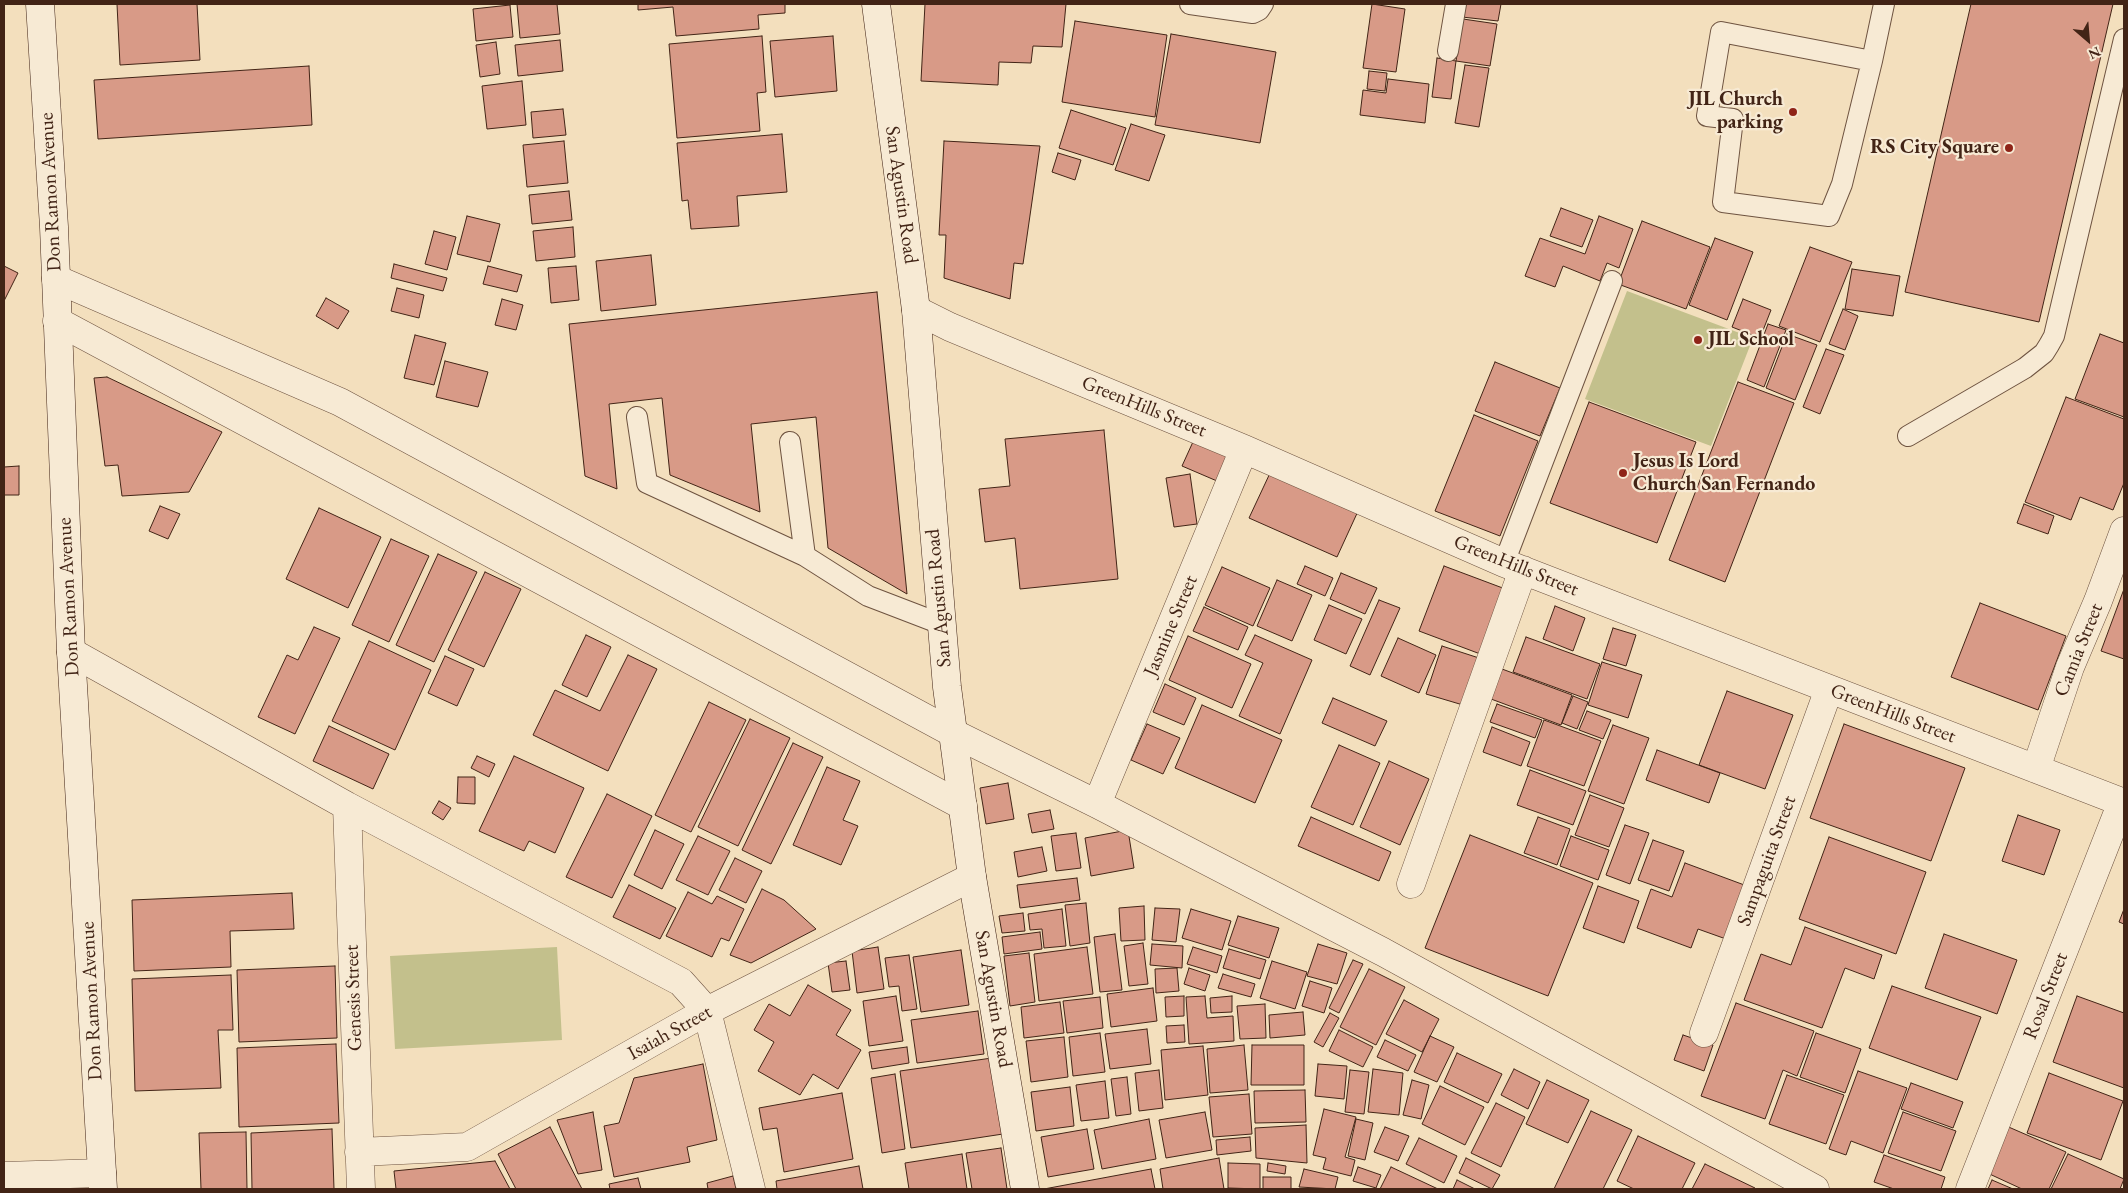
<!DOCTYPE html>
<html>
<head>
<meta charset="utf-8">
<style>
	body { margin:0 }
	#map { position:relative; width:2128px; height:1193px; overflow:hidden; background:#f3dfbd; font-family:"EB Garamond",serif }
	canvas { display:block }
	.frame { position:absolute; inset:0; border:5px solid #422416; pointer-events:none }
	.north { position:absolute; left:2063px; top:15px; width:50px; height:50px; -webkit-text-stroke:4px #f7ead4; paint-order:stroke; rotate:153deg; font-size:14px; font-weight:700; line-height:20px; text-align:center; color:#422416 }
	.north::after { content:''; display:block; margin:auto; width:18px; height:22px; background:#422416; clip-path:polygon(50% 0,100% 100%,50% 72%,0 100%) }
</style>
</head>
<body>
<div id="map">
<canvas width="2128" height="1193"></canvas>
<div class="frame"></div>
<div class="north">N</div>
</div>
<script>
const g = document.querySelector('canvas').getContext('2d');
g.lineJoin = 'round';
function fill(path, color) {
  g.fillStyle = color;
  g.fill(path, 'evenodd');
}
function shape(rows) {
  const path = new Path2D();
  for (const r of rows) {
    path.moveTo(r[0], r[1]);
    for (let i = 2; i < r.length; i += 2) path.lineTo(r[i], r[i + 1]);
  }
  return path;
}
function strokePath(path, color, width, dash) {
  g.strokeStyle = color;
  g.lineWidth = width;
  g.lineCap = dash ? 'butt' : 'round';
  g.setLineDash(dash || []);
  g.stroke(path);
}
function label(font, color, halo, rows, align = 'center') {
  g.font = font + ' "EB Garamond",serif';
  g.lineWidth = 4.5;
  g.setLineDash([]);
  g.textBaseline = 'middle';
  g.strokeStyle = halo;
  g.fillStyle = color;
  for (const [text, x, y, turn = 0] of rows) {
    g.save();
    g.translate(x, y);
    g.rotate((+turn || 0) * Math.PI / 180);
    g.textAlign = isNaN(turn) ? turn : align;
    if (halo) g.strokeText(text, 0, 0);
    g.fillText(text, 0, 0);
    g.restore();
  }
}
fill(shape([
	[1627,291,1753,338,1711,446,1585,399],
	[557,947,562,1040,395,1049,390,956]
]), '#c3c08c');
const building = shape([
	[117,4,197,4,200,60,120,65,117,4],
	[517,4,557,4,560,34,520,38,517,4],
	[638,4,785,4,785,13,758,15,759,29,676,36,673,7,638,10,638,4],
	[925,4,1066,4,1062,47,1033,46,1031,63,999,62,998,85,921,81,925,4],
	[1372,4,1405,9,1396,72,1363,68,1372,4],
	[1464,4,1501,4,1498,21,1462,17,1464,4],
	[1971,4,2113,4,2039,322,1905,292,1971,4],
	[510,5,513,37,476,41,473,9,510,5],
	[1463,19,1497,24,1490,66,1456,61,1463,19],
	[1075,21,1167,35,1155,117,1062,102,1075,21],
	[1171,34,1276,52,1260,143,1155,125,1171,34],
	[762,36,766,92,757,93,760,131,677,138,669,44,762,36],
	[833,36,837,91,775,97,770,41,833,36],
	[560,40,563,71,518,76,515,45,560,40],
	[496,42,500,74,480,77,476,45,496,42],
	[1437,58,1456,61,1451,99,1432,97,1437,58],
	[1465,65,1489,68,1479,127,1455,123,1465,65],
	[309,66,312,125,98,139,94,80,309,66],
	[1369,71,1387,73,1385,91,1367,89,1369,71],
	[1388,79,1429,84,1425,123,1360,115,1363,90,1386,93,1388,79],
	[522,81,526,125,487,129,482,86,522,81],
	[563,109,566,135,533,138,531,112,563,109],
	[1071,110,1126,128,1113,165,1059,148,1071,110],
	[1131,124,1165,135,1149,181,1115,170,1131,124],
	[782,134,787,192,737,196,739,226,691,229,688,200,682,201,677,143,782,134],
	[564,141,568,183,527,187,523,145,564,141],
	[944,141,1040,146,1023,264,1014,263,1010,299,944,278,946,235,939,235,944,141],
	[1058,153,1081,160,1075,180,1052,172,1058,153],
	[569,191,572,220,532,224,529,195,569,191],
	[1561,208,1593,220,1582,247,1550,236,1561,208],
	[467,216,500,224,490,262,457,254,467,216],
	[1599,216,1633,229,1619,268,1607,263,1600,281,1563,266,1555,287,1525,276,1540,238,1585,254,1599,216],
	[1642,221,1710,247,1686,309,1618,284,1642,221],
	[573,227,575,257,536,261,533,231,573,227],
	[434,231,456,237,447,270,425,264,434,231],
	[1715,238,1753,252,1727,320,1689,305,1715,238],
	[1810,247,1852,262,1820,342,1779,326,1810,247],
	[651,255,656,305,601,311,596,261,651,255],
	[394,264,447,278,443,291,391,278,394,264],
	[4,266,18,273,4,301,4,266],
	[488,266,522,275,517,292,483,284,488,266],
	[576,266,579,300,551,303,548,268,576,266],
	[1852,269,1900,276,1893,316,1845,309,1852,269],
	[397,288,424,295,419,318,391,311,397,288],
	[877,292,907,594,828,548,816,417,751,424,760,512,670,475,662,398,609,404,617,489,585,476,569,324,877,292],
	[326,298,349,311,338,329,316,316,326,298],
	[502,299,523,305,516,330,495,325,502,299],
	[1743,299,1771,310,1760,338,1732,327,1743,299],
	[1843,309,1858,316,1845,350,1829,344,1843,309],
	[1768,324,1786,330,1764,387,1747,380,1768,324],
	[1787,334,1817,345,1795,400,1766,388,1787,334],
	[2100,334,2124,343,2124,417,2075,399,2100,334],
	[415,335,446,343,434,385,404,378,415,335],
	[1826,349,1844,355,1820,414,1803,407,1826,349],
	[445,361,488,372,478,407,436,397,445,361],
	[1495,362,1560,388,1540,436,1475,411,1495,362],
	[107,377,222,432,189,492,122,496,118,465,105,466,94,378,107,377],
	[1738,382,1794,403,1725,582,1669,560,1738,382],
	[2066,397,2124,419,2124,483,2113,510,2080,497,2071,520,2025,502,2066,397],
	[1589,402,1696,442,1657,543,1550,503,1589,402],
	[1474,415,1538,441,1500,536,1435,511,1474,415],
	[1104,430,1118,579,1020,589,1015,538,985,542,979,489,1010,486,1005,439,1104,430],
	[1197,433,1231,448,1217,481,1182,466,1197,433],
	[19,466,19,495,4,495,4,467,19,466],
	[1271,471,1359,509,1337,557,1249,518,1271,471],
	[1190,474,1197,524,1174,527,1166,478,1190,474],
	[2024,504,2054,516,2048,534,2017,523,2024,504],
	[160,506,180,514,168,539,149,531,160,506],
	[319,508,381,537,348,608,286,579,319,508],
	[391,539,429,556,389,642,352,625,391,539],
	[438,554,477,572,434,662,396,645,438,554],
	[1305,566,1333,578,1325,596,1297,584,1305,566],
	[1444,566,1508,590,1483,655,1419,631,1444,566],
	[1222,567,1270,588,1253,626,1205,605,1222,567],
	[485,572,521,589,484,667,448,650,485,572],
	[1341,573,1377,588,1365,614,1330,599,1341,573],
	[1277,580,1312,595,1292,641,1257,626,1277,580],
	[2124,589,2124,659,2101,651,2124,589],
	[1379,600,1400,608,1370,675,1350,666,1379,600],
	[1980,603,2066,636,2038,710,1951,677,1980,603],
	[1329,605,1362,619,1346,654,1314,640,1329,605],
	[1555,606,1585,618,1573,651,1543,639,1555,606],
	[1204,607,1248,627,1238,650,1193,631,1204,607],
	[314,627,340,638,295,734,258,717,287,655,298,660,314,627],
	[1613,628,1636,635,1626,666,1603,659,1613,628],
	[586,635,611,647,587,697,562,685,586,635],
	[1255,635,1312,660,1280,734,1239,716,1263,663,1245,655,1255,635],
	[1188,636,1251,664,1232,708,1169,680,1188,636],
	[1526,637,1600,664,1587,699,1513,672,1526,637],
	[1398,638,1436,655,1419,693,1381,676,1398,638],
	[369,641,431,670,395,750,332,721,369,641],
	[1442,646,1479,658,1463,705,1426,694,1442,646],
	[628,655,657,669,608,771,533,735,555,690,600,711,628,655],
	[445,656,474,669,457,706,428,693,445,656],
	[1602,662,1642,675,1628,718,1588,705,1602,662],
	[1502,669,1572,695,1561,725,1491,699,1502,669],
	[1165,684,1196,698,1184,725,1153,712,1165,684],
	[1727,691,1793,715,1765,789,1699,765,1727,691],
	[1573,696,1588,702,1577,729,1562,723,1573,696],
	[1333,698,1387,721,1375,746,1322,723,1333,698],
	[709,702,746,720,691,832,655,815,709,702],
	[1497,704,1542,720,1535,738,1490,722,1497,704],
	[1202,705,1282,740,1255,803,1175,768,1202,705],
	[1587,711,1611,720,1603,739,1579,730,1587,711],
	[750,719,790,738,738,846,698,827,750,719],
	[1544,720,1601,741,1584,786,1527,766,1544,720],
	[1147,724,1180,738,1163,774,1131,760,1147,724],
	[1844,724,1965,768,1931,861,1810,818,1844,724],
	[1613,725,1649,738,1624,804,1588,791,1613,725],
	[329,726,389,754,373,789,313,761,329,726],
	[1492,727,1530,742,1521,766,1483,752,1492,727],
	[793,743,823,757,771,864,742,850,793,743],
	[1339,745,1380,763,1353,825,1311,807,1339,745],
	[1657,750,1720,773,1709,803,1646,780,1657,750],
	[477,756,495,764,489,777,471,768,477,756],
	[514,756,584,788,555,853,529,841,524,851,479,831,514,756],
	[1389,761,1429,779,1400,845,1360,827,1389,761],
	[827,767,860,781,843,820,858,826,841,865,793,845,827,767],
	[1530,770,1586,791,1573,825,1517,805,1530,770],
	[458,777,475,777,475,804,457,803,458,777],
	[1008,783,1014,819,986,824,980,788,1008,783],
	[607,794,652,816,612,898,566,877,607,794],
	[1590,795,1624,808,1609,847,1575,835,1590,795],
	[439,801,451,808,443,820,432,813,439,801],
	[1050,810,1054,829,1032,833,1028,814,1050,810],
	[2018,815,2060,830,2044,875,2002,861,2018,815],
	[1311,817,1391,852,1379,881,1298,846,1311,817],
	[1538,817,1570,829,1557,865,1524,853,1538,817],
	[1625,825,1649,833,1630,884,1606,875,1625,825],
	[655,830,684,844,662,889,634,875,655,830],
	[1128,830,1134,868,1091,876,1085,838,1128,830],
	[1076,833,1081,868,1056,871,1051,836,1076,833],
	[1470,835,1593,883,1548,996,1425,948,1470,835],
	[698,836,730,851,708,895,676,880,698,836],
	[1571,836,1609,850,1598,880,1560,866,1571,836],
	[1829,837,1926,872,1896,954,1799,919,1829,837],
	[1653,840,1684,851,1669,891,1638,880,1653,840],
	[1042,847,1047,871,1018,877,1014,852,1042,847],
	[735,858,762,871,746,903,719,890,735,858],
	[1685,863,1747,886,1726,939,1698,929,1691,948,1637,928,1651,889,1672,897,1685,863],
	[1077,878,1080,900,1020,908,1017,885,1077,878],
	[629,885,676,908,660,939,613,917,629,885],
	[1598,886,1639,901,1624,943,1583,928,1598,886],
	[762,889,784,900,816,929,751,963,730,955,762,889],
	[688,892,712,904,717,896,744,909,729,941,721,938,712,957,666,936,688,892],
	[292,893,294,929,230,931,231,967,134,971,132,900,292,893],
	[1086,903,1090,943,1070,946,1065,905,1086,903],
	[1144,906,1145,940,1121,941,1119,908,1144,906],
	[1155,908,1180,909,1176,942,1152,940,1155,908],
	[1062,909,1066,946,1044,948,1042,929,1030,930,1028,914,1062,909],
	[1191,909,1231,921,1222,950,1182,938,1191,909],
	[2124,909,2124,924,2119,922,2124,909],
	[1023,913,1025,931,1002,933,999,916,1023,913],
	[1238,916,1279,928,1269,958,1228,945,1238,916],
	[1805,927,1882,955,1874,979,1845,968,1822,1028,1744,1000,1761,954,1791,965,1805,927],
	[1040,932,1042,949,1004,954,1002,937,1040,932],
	[1115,934,1122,990,1100,992,1094,937,1115,934],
	[1944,934,2017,960,1997,1014,1925,988,1944,934],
	[1143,943,1148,984,1129,986,1124,946,1143,943],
	[1152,944,1183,946,1182,968,1150,965,1152,944],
	[1318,944,1347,953,1337,984,1307,976,1318,944],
	[878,947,884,989,857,993,852,951,878,947],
	[1087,947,1093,994,1039,1001,1034,954,1087,947],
	[1193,947,1222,956,1217,973,1187,964,1193,947],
	[1229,949,1266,960,1260,979,1223,968,1229,949],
	[961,950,969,1005,921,1012,913,957,961,950],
	[1029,953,1035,1002,1010,1006,1004,956,1029,953],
	[909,955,917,1009,902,1011,899,986,889,987,885,958,909,955],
	[1353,960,1363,964,1339,1013,1329,1008,1353,960],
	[846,961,850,990,832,992,828,963,846,961],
	[1272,961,1307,972,1295,1009,1260,998,1272,961],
	[335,966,337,1038,239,1042,237,970,335,966],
	[1177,968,1179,991,1156,993,1155,969,1177,968],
	[1189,968,1210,975,1205,991,1184,984,1189,968],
	[1369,969,1405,987,1376,1045,1340,1027,1369,969],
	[1223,974,1255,984,1251,997,1218,988,1223,974],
	[231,975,233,1030,218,1030,221,1088,135,1091,132,979,231,975],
	[1310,981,1332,988,1324,1013,1302,1006,1310,981],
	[808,985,851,1010,836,1035,861,1050,838,1089,813,1074,800,1095,758,1071,774,1042,754,1030,769,1004,790,1016,808,985],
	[1892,986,1981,1017,1957,1080,1869,1048,1892,986],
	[1153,988,1157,1021,1111,1027,1107,994,1153,988],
	[896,996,903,1041,869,1046,863,1001,896,996],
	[1184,996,1184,1016,1166,1017,1165,997,1184,996],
	[1205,996,1207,1018,1233,1016,1234,1041,1189,1044,1186,997,1205,996],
	[1232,996,1232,1012,1211,1013,1210,998,1232,996],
	[2077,996,2124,1013,2124,1088,2053,1062,2077,996],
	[1100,997,1103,1028,1067,1033,1063,1001,1100,997],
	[1404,1000,1439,1019,1422,1052,1386,1034,1404,1000],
	[1060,1002,1064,1033,1024,1038,1021,1007,1060,1002],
	[1736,1003,1814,1031,1797,1076,1783,1070,1765,1119,1701,1096,1736,1003],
	[1265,1004,1266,1038,1240,1039,1237,1006,1265,1004],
	[978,1011,984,1054,917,1063,911,1020,978,1011],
	[1303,1012,1305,1035,1270,1038,1269,1015,1303,1012],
	[1330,1013,1339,1018,1323,1047,1314,1042,1330,1013],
	[1184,1025,1185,1042,1167,1043,1166,1026,1184,1025],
	[1147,1029,1151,1064,1110,1069,1105,1034,1147,1029],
	[1339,1030,1373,1047,1363,1067,1329,1051,1339,1030],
	[1100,1033,1105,1072,1073,1076,1069,1037,1100,1033],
	[1816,1033,1861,1049,1845,1093,1800,1077,1816,1033],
	[1683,1035,1713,1045,1704,1071,1674,1060,1683,1035],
	[1430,1036,1454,1047,1437,1082,1414,1072,1430,1036],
	[1064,1037,1068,1077,1031,1082,1026,1041,1064,1037],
	[1385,1040,1416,1055,1408,1071,1377,1057,1385,1040],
	[336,1044,339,1123,239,1127,237,1048,336,1044],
	[1244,1045,1248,1090,1210,1093,1207,1049,1244,1045],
	[1252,1045,1304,1045,1304,1085,1251,1085,1252,1045],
	[1203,1046,1208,1095,1165,1100,1161,1050,1203,1046],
	[907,1047,909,1063,872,1069,869,1052,907,1047],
	[1457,1053,1502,1074,1488,1103,1444,1082,1457,1053],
	[992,1058,1003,1134,911,1148,900,1071,992,1058],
	[703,1064,717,1140,687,1147,690,1162,614,1177,604,1126,619,1123,634,1078,703,1064],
	[1318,1064,1347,1066,1344,1099,1315,1096,1318,1064],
	[1373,1069,1403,1073,1399,1115,1368,1112,1373,1069],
	[1514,1069,1540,1082,1528,1109,1501,1095,1514,1069],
	[1159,1070,1163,1108,1139,1111,1135,1073,1159,1070],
	[1350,1070,1369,1072,1364,1114,1345,1112,1350,1070],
	[1858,1071,1907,1088,1883,1153,1851,1141,1846,1155,1829,1149,1858,1071],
	[2049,1073,2123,1101,2101,1160,2027,1133,2049,1073],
	[895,1074,905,1149,882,1153,871,1078,895,1074],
	[1787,1075,1844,1095,1826,1144,1769,1124,1787,1075],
	[1127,1077,1131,1114,1116,1116,1111,1079,1127,1077],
	[1412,1080,1429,1085,1421,1119,1403,1115,1412,1080],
	[1547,1080,1589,1100,1568,1143,1526,1124,1547,1080],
	[1105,1081,1109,1118,1081,1121,1076,1085,1105,1081],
	[1911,1083,1963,1102,1953,1128,1901,1109,1911,1083],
	[1440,1086,1484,1107,1465,1145,1422,1124,1440,1086],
	[1070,1087,1074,1126,1036,1131,1031,1092,1070,1087],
	[1305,1090,1306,1122,1255,1123,1254,1091,1305,1090],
	[842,1093,853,1159,784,1172,777,1128,763,1130,759,1108,842,1093],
	[1249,1094,1252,1134,1213,1137,1209,1097,1249,1094],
	[1496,1103,1525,1117,1501,1167,1471,1153,1496,1103],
	[1324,1109,1356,1117,1345,1157,1355,1160,1351,1176,1323,1169,1326,1158,1313,1155,1324,1109],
	[1591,1111,1632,1130,1603,1189,1554,1189,1591,1111],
	[593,1112,602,1170,578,1174,557,1120,593,1112],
	[1205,1112,1212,1150,1166,1158,1159,1120,1205,1112],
	[1903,1112,1956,1131,1941,1171,1888,1153,1903,1112],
	[1149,1119,1156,1159,1102,1169,1094,1130,1149,1119],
	[1356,1119,1373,1123,1365,1160,1348,1156,1356,1119],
	[1306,1125,1307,1163,1256,1158,1255,1128,1306,1125],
	[2004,1125,2066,1152,2049,1189,2022,1189,1983,1171,2004,1125],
	[550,1127,582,1189,516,1189,498,1154,550,1127],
	[1385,1127,1409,1136,1398,1161,1374,1152,1385,1127],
	[332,1129,334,1189,252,1189,251,1133,332,1129],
	[1087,1129,1094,1169,1048,1177,1041,1137,1087,1129],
	[246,1132,247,1189,201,1189,199,1133,246,1132],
	[1638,1136,1695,1163,1682,1189,1634,1189,1617,1181,1638,1136],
	[1250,1137,1251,1151,1217,1155,1216,1140,1250,1137],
	[1419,1138,1457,1156,1444,1183,1406,1164,1419,1138],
	[1001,1148,1007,1189,972,1189,966,1153,1001,1148],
	[962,1154,967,1189,909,1189,905,1163,962,1154],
	[2068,1154,2124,1179,2120,1189,2051,1189,2068,1154],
	[1884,1155,1945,1177,1941,1189,1894,1189,1874,1182,1884,1155],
	[1219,1158,1224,1189,1163,1189,1160,1169,1219,1158],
	[1466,1158,1500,1175,1492,1189,1459,1173,1466,1158],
	[495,1161,510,1189,396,1189,394,1171,495,1161],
	[1228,1163,1260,1164,1260,1189,1228,1188,1228,1163],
	[1268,1163,1286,1166,1285,1174,1267,1171,1268,1163],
	[1705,1164,1755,1188,1754,1189,1692,1189,1705,1164],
	[859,1166,863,1189,777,1189,776,1181,859,1166],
	[1358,1167,1381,1175,1376,1188,1353,1181,1358,1167],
	[1391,1167,1438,1189,1380,1189,1391,1167],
	[1151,1169,1155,1189,1044,1189,1151,1169],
	[1304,1169,1338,1177,1335,1189,1299,1187,1304,1169],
	[733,1176,736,1189,708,1189,707,1183,733,1176],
	[1263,1177,1291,1177,1291,1189,1263,1189,1263,1177],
	[638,1178,641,1189,610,1189,609,1184,638,1178],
	[1457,1180,1475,1189,1453,1189,1457,1180],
	[1992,1180,2013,1189,1988,1189,1992,1180]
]);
fill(building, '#d89a87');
strokePath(building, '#422416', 1);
const lane = shape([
	[1190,4,1253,13,1259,10,1263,4],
	[1448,51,1456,4],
	[1872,61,1721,32,1707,116,1733,119,1723,202,1829,216,1842,184,1872,61,1884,4],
	[637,417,647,483,805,556,868,596,941,624],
	[1908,436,2025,368,2044,353,2049,345,2054,336,2124,39],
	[790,442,805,556],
	[1504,563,1612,281]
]);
const street = shape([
	[56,279,340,402,953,733,1097,804,1383,952,1815,1189],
	[916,310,950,327,1244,449,1504,563,2124,803],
	[57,321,963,806],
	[71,652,347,806,681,982,707,1011,751,1189],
	[2036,769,2070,667,2098,601,2124,531],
	[1097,804,1244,449],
	[347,806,361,1189],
	[1411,884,1523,570],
	[1704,1033,1829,689],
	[359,1152,467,1147,707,1011,972,877],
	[4,1176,102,1173],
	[1970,1189,2122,802]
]);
const secondary = shape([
	[40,4,54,227,71,652,103,1189],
	[876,4,916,310,947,687,972,877,1025,1189]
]);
strokePath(lane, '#6e5340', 22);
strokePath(street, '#6e5340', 29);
strokePath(secondary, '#422416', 29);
strokePath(lane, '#f7ead4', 20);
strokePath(street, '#f7ead4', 28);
strokePath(secondary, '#f7ead4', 28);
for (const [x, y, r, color] of [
	[1793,112,5,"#8f2418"],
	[2009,148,5,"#8f2418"],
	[1698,340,5,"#8f2418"],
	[1623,473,5,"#8f2418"]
]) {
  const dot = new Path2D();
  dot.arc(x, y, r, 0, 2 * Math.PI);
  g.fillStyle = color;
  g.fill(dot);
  strokePath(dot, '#f7ead4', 2);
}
label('bold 20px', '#422416', '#f7ead4', [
	["JIL Church",1783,100],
	["parking",1783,123],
	["RS City Square",1999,148],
	["JIL School",1708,340,"left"],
	["Jesus Is Lord",1633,462,"left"],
	["Church San Fernando",1633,485,"left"]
], 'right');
label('20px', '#422416', '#f7ead4', [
	["Don Ramon Avenue",51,192,-93],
	["San Agustin Road",901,195,82],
	["GreenHills Street",1144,407,22],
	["GreenHills Street",1516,566,22],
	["Don Ramon Avenue",69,597,-93],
	["San Agustin Road",939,598,-95],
	["Jasmine Street",1171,626,-67],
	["Camia Street",2079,650,-68],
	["GreenHills Street",1893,714,21],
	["Sampaguita Street",1767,861,-70],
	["Rosal Street",2046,996,-69],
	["Genesis Street",354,998,-92],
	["San Agustin Road",993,999,80],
	["Don Ramon Avenue",92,1001,-93],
	["Isaiah Street",670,1033,-29]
]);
</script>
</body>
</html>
